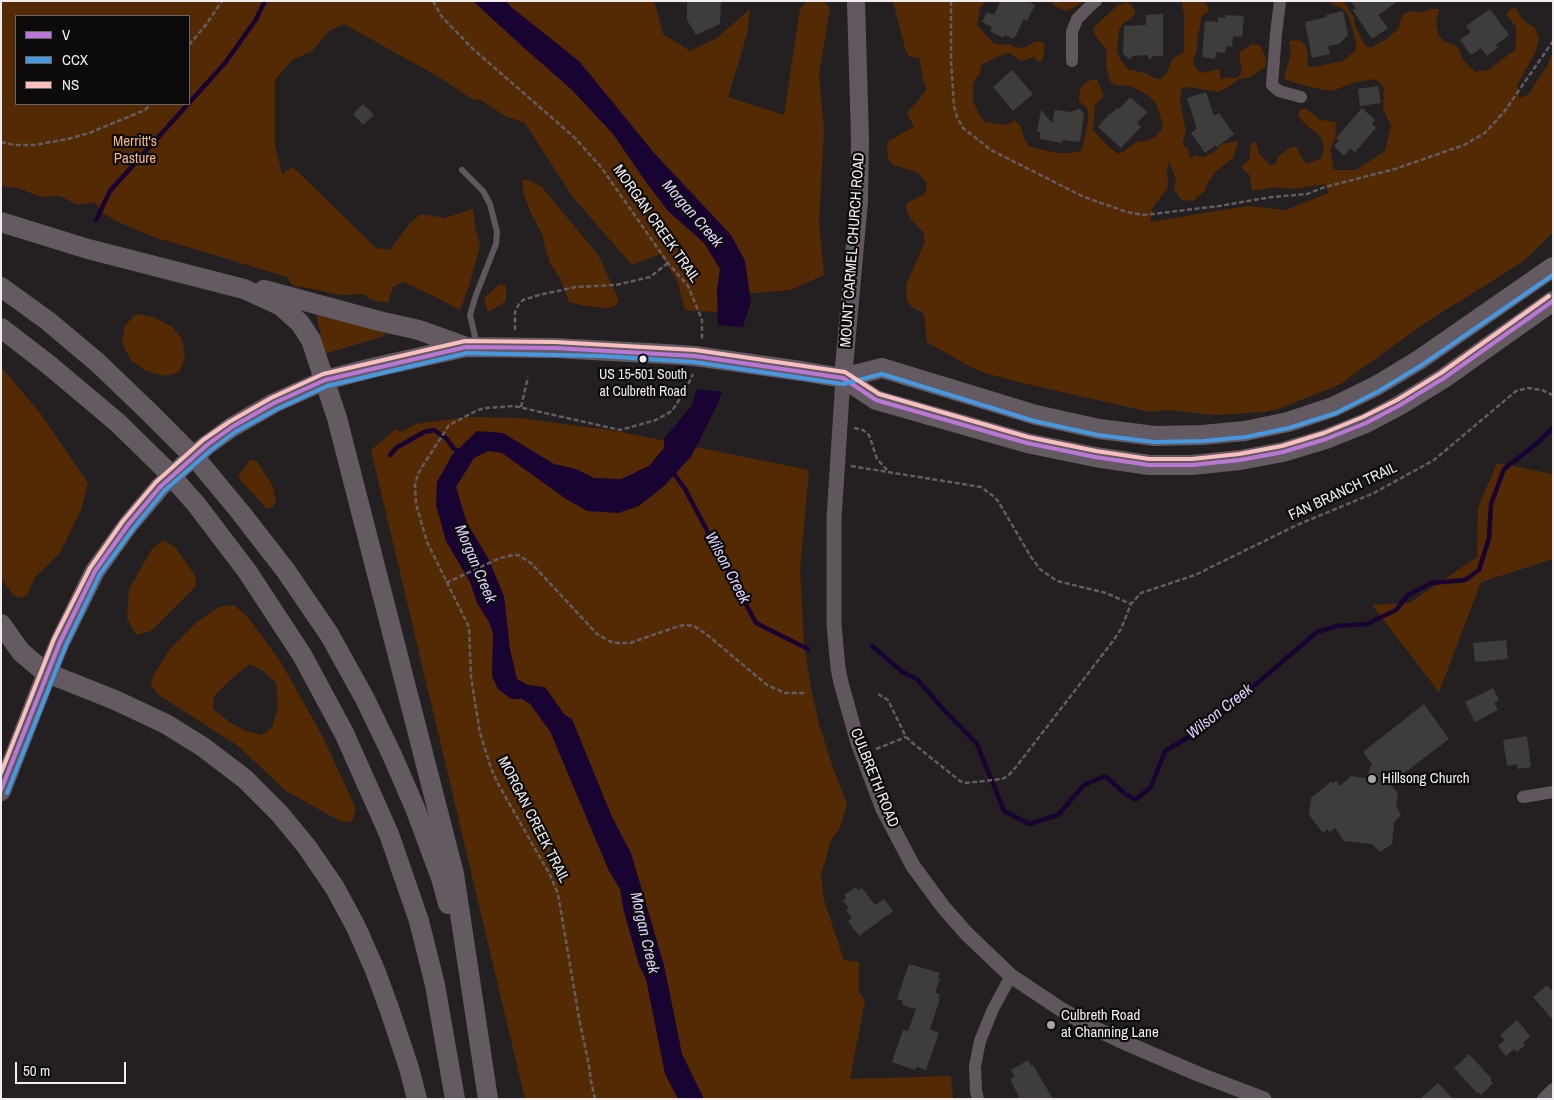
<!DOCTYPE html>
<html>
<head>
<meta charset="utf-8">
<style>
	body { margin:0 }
	#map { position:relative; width:1554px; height:1100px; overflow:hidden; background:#242022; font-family:"Archivo Narrow",sans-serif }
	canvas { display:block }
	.frame { position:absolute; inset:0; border:2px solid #f1ecee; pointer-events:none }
	.legend { position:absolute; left:15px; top:15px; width:175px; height:90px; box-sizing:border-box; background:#0c0a0a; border:1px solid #686465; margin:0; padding:6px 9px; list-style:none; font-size:15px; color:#f1ecee }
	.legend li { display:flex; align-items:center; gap:10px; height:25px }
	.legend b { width:25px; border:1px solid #686465 }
	.scale { position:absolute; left:15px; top:1062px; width:111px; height:22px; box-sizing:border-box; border:2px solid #f1ecee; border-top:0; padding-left:6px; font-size:15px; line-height:18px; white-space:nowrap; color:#f1ecee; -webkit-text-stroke:4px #0c0a0a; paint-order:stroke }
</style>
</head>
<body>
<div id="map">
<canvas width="1554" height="1100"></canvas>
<div class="frame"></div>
<ul class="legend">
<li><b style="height:6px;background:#ba77d6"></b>V</li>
<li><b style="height:6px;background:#4699e1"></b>CCX</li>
<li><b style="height:6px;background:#f9bebe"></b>NS</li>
</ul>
<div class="scale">50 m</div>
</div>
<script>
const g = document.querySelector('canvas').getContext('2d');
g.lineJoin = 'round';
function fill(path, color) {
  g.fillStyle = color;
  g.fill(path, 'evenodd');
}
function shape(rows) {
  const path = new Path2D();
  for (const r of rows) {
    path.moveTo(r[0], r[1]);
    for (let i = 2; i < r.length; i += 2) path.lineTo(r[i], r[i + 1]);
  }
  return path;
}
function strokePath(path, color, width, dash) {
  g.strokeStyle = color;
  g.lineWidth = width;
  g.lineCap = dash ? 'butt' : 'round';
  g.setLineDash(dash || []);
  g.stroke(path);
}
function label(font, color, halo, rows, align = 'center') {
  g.font = font + ' "Archivo Narrow",sans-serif';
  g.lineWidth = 4.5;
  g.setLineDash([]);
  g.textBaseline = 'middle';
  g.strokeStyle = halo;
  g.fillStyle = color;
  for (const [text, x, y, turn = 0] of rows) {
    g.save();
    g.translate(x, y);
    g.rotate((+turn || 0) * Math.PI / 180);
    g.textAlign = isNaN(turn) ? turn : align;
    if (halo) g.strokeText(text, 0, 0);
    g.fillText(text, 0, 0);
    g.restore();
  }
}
fill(shape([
	[1,1,654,1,663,34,690,51,717,38,750,9,747,34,728,97,784,115,800,9,807,1,823,1,830,8,819,74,824,130,819,222,824,275,790,290,744,294,747,314,685,310,677,280,660,254,632,265,572,196,525,123,505,116,481,100,472,99,439,77,344,24,330,30,312,51,292,60,275,80,275,146,282,174,293,167,376,248,390,250,409,224,421,214,445,218,473,209,475,227,480,246,469,286,460,310,434,296,403,282,398,284,393,287,388,303,372,300,363,294,340,295,304,287,293,286,287,277,151,236,116,221,103,213,94,202,82,204,76,204,60,196,41,197,18,188,1,186],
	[16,16,189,16,189,104,16,104],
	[893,1,986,1,980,8,977,25,993,43,1001,45,1010,44,1015,47,1024,48,1036,41,1042,42,1044,44,1044,53,1042,61,1039,62,1034,57,1021,61,1009,53,1006,53,982,64,979,75,973,83,973,101,979,114,985,122,1006,125,1015,120,1021,127,1024,139,1030,147,1057,153,1073,153,1082,150,1088,122,1088,112,1087,108,1079,101,1079,95,1082,85,1091,80,1097,79,1103,94,1103,97,1095,104,1093,130,1109,147,1118,154,1123,152,1136,142,1146,141,1155,137,1163,128,1160,113,1155,102,1146,94,1130,86,1115,85,1110,81,1106,65,1107,51,1095,35,1093,28,1118,5,1126,2,1131,5,1135,10,1135,13,1132,18,1124,23,1119,30,1117,51,1120,59,1129,70,1142,72,1157,79,1161,79,1163,77,1167,72,1173,58,1182,54,1184,51,1184,14,1182,6,1183,1,1203,1,1206,4,1209,11,1202,16,1197,39,1197,49,1193,62,1195,67,1200,72,1202,73,1219,69,1221,80,1226,77,1235,78,1238,77,1241,74,1242,70,1239,56,1240,52,1252,44,1260,45,1266,59,1266,66,1251,77,1239,79,1230,86,1218,92,1191,87,1182,88,1181,91,1180,101,1186,131,1183,141,1183,144,1188,149,1190,158,1195,156,1204,157,1214,152,1222,144,1237,141,1238,143,1233,158,1215,172,1207,184,1205,191,1193,201,1182,200,1178,195,1174,189,1176,180,1169,161,1167,167,1168,186,1167,189,1153,207,1150,222,1248,206,1286,210,1329,193,1325,184,1293,189,1275,187,1252,191,1249,174,1246,172,1242,168,1243,165,1250,159,1250,147,1253,142,1256,142,1259,153,1262,157,1269,164,1273,165,1276,164,1278,157,1289,148,1293,147,1296,147,1303,160,1307,164,1322,158,1324,144,1320,136,1307,126,1298,116,1299,112,1301,109,1307,109,1320,120,1337,122,1335,127,1336,136,1330,149,1334,170,1356,170,1385,151,1391,125,1383,109,1384,88,1377,80,1374,79,1353,83,1332,91,1310,87,1286,80,1284,78,1291,53,1289,41,1298,40,1301,41,1305,45,1308,54,1307,66,1313,67,1343,61,1356,50,1356,41,1348,14,1344,10,1328,1,1343,1,1354,17,1354,23,1361,38,1366,46,1371,48,1388,38,1398,29,1402,16,1404,13,1413,11,1420,13,1431,9,1439,9,1436,24,1439,36,1444,41,1458,47,1463,60,1475,72,1488,70,1515,50,1516,47,1516,27,1507,15,1510,9,1516,8,1523,20,1535,28,1539,38,1536,51,1517,85,1519,98,1528,95,1547,66,1553,52,1553,232,1524,261,1425,323,1339,385,1278,409,1265,412,1214,415,1168,410,1150,412,1018,382,982,372,969,366,927,342,924,316,922,312,912,307,907,301,906,287,908,280,925,242,923,232,910,218,906,209,906,206,907,203,925,194,927,183,917,172,893,165,888,158,887,145,890,140,914,127,907,113,918,101,927,88,924,83,919,58,910,57,906,52],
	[1050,1,1083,1,1075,7,1066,11,1055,6],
	[522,180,528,180,541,186,599,256,619,301,615,306,608,308,586,306,569,302,560,278,550,263,544,243,543,236,531,213,524,195],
	[500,284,506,286,506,301,488,312,484,298],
	[320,313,384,333,385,335,384,336,324,354,323,353,320,332,317,316,317,314],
	[137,314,153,317,172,327,182,339,185,358,179,372,165,376,146,371,130,359,122,342,125,325],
	[1,367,40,413,88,483,81,510,60,553,35,577,28,593,22,598,14,596,1,578],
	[469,417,520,418,616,431,809,470,800,569,804,643,810,683,819,724,831,762,847,804,840,828,831,840,821,875,824,900,844,960,859,962,859,988,858,990,865,1001,850,1079,951,1076,953,1099,525,1099,371,450,395,430,402,432,416,424],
	[250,460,257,461,273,487,276,502,272,508,266,508,238,477],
	[1497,463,1553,474,1553,559,1481,582,1439,692,1372,605,1409,603,1477,557,1478,508],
	[163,540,175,547,196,577,195,587,151,631,136,635,127,618,129,589,152,549],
	[233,605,247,616,280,661,323,737,356,809,352,822,340,821,286,791,237,745,160,696,151,685,153,676,170,649,197,622,219,607],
	[250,664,262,670,276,683,278,706,272,728,262,735,246,731,231,723,213,709,214,696,231,679]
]), '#542a05');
fill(shape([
	[473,1,506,1,511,7,579,61,655,154,731,235,745,261,751,302,719,401,691,457,664,486,639,506,618,513,587,511,566,499,502,453,488,451,474,458,456,487,467,523,488,558,504,596,510,649,517,679,528,685,545,687,564,714,572,719,612,817,631,853,664,965,682,1054,704,1099,678,1099,665,1074,646,979,639,965,624,912,620,889,609,871,550,731,530,704,522,699,511,699,498,689,492,676,493,633,489,622,477,603,470,582,446,541,436,505,437,482,452,455,477,431,503,433,554,464,576,469,594,478,621,479,649,466,664,448,664,439,692,405,718,322,717,289,720,269,704,243,668,211,646,182,613,134,572,90,523,47]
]), '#190332');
fill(shape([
	[715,324,746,328,725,392,695,389]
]), '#242022');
strokePath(shape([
	[189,103,225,63,255,21,265,1],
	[96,220,110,191,188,104],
	[390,455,396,448,424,432,434,430,446,438,454,449,462,452],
	[672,471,685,489,756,623,808,649],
	[872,646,904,673,917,679,944,710,977,744,1004,811,1029,824,1058,815,1084,785,1105,776,1123,792,1135,800,1151,787,1165,751,1206,727,1317,632,1337,626,1367,624,1396,610,1408,595,1432,583,1465,580,1479,570,1489,538,1491,504,1504,469,1535,445,1553,428]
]), '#190332', 4.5);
fill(shape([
	[687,1,721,1,720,24,696,35,687,20],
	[1001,1,1028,1,1035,5,1027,21,1024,19,1014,39,1005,35,1004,38,990,31,992,27,982,22,987,12,994,15],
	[1351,1,1398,1,1378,15,1388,28,1372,39,1352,9,1356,9],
	[1490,9,1509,35,1496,45,1498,48,1487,56,1481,48,1471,55,1460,40,1471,32,1466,26],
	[1343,11,1348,35,1339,44,1328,46,1330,54,1312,58,1305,22,1327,17,1326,15],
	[1163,14,1163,56,1153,56,1150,60,1147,55,1133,56,1129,59,1123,54,1124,26,1146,25,1146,15],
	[1226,15,1244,16,1242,37,1233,36,1232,47,1226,46,1225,53,1216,52,1215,59,1202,57,1205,21,1218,22,1218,17,1225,18],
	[1012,70,1033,94,1013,111,993,87],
	[1378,86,1381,103,1360,106,1358,89],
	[1206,92,1214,116,1219,113,1234,134,1217,147,1216,145,1205,153,1191,133,1197,129,1187,98],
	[1130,97,1147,112,1137,123,1141,127,1121,148,1098,127,1110,113,1111,114,1117,108,1119,109],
	[363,104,374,115,363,125,353,114],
	[1362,108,1375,120,1372,124,1376,128,1355,152,1350,149,1344,156,1334,146,1339,141,1336,138],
	[1078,109,1081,110,1084,115,1080,142,1062,140,1062,143,1040,139,1040,132,1037,132,1041,110,1052,123,1055,110,1071,112],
	[1506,640,1508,659,1475,662,1473,643],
	[1493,688,1499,700,1494,703,1498,710,1475,722,1465,702],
	[1424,704,1449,739,1390,784,1398,794,1396,805,1401,815,1394,822,1392,844,1380,852,1372,844,1344,841,1335,828,1330,832,1327,829,1323,833,1309,815,1311,798,1332,781,1333,783,1336,781,1340,786,1351,776,1366,778,1372,764,1363,752],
	[1527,736,1531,767,1518,769,1517,764,1507,766,1503,740],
	[856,887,858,890,862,888,875,905,884,899,893,911,859,936,848,921,852,918,846,910,849,908,843,901,846,898,844,895],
	[909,964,940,973,938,978,940,979,935,993,940,994,938,998,940,999,930,1029,939,1033,926,1070,916,1067,915,1070,892,1062,903,1030,908,1031,916,1009,902,1005,903,1001,897,999],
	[1547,985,1553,991,1553,1020,1533,997],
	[1517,1020,1530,1036,1523,1043,1525,1045,1517,1052,1514,1049,1506,1056,1498,1046,1505,1040,1500,1035],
	[1469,1054,1492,1079,1490,1080,1493,1083,1481,1095,1478,1092,1477,1093,1454,1068],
	[1028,1060,1031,1066,1033,1065,1053,1099,1020,1099,1010,1079,1015,1077,1011,1070],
	[1438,1083,1453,1099,1420,1099]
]), '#3f3c3c');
strokePath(shape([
	[433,1,442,17,473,49,574,137,601,167,668,263,688,286,702,320,702,340],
	[951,1,951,60,954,106,957,117,963,128,991,150,1084,197,1127,212,1144,215,1219,206,1272,197,1307,194,1325,187,1395,169,1464,145,1485,133,1504,112,1553,41],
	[189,45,205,26,222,1],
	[1,142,15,145,34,145,68,139,89,133,145,110,151,104],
	[515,330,515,312,519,304,523,300,539,295,576,287,616,285,650,277,668,263],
	[521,407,528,377],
	[854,428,863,430,869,435,877,459,887,470],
	[851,466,981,487,993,496,998,501,1031,557,1041,570,1057,581,1106,593,1131,604],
	[446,583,500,558,514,555,518,555,531,563,597,634,609,641,616,643,630,643,679,626,685,625,694,626,705,633,767,685,785,693,807,693],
	[878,694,888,700,906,737,915,745,960,781,966,783,1002,779,1008,776,1016,767,1113,641,1121,629,1131,604,1141,593,1195,575,1297,525,1374,493,1434,460,1516,391,1528,388,1542,390,1553,395],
	[876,749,906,737],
	[595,1099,591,1081,589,1066,579,1018,558,894,550,875,497,782,491,768,480,733,471,677,469,627,427,542,416,504,415,485,418,474,422,467,449,425,478,410,486,408,514,406,620,430,656,420,672,411,685,391,693,374]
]), '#635d63', 2.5, [5, 2.5]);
strokePath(shape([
	[462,170,483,191,490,204,497,232,496,244,476,295,470,315,477,345]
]), '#5f565e', 6);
strokePath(shape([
	[1280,1,1276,34,1272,85,1279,91,1301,97],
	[1072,61,1072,32,1077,19,1091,5,1096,1],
	[1523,797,1553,792],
	[978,1099,976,1091,975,1066,980,1041,993,1009,1011,976],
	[1543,1099,1553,1089]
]), '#5f565e', 12);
strokePath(shape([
	[843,378,834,519,834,624,838,668,841,683,858,743,883,809,913,866,944,908,967,934,1011,976,1059,1008,1088,1025,1119,1040,1198,1074,1264,1099]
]), '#5f565e', 15);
strokePath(shape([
	[843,378,859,201,860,139,856,1]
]), '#625761', 18);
strokePath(shape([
	[1,791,47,673]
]), '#60575e', 20);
strokePath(shape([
	[1,222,88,249,244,289,281,306,300,323,311,340,337,418,454,874,488,1099],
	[1,287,48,321,98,363,149,412,198,461,241,513,286,571,329,634,365,699,392,755,415,808,441,878,448,904],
	[264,290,379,321,419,330,466,347],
	[1,328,49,365,118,423,166,470,196,504,247,571,302,655,344,733,389,834,419,921,435,985,455,1099],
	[801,371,843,378,882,368,1036,415,1099,429,1155,436,1202,435,1245,431,1288,422,1333,407,1376,386,1419,360,1553,267],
	[843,378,876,400,1027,443,1095,457,1149,465,1192,465,1240,460,1283,452,1326,439,1366,423,1400,405,1444,378,1553,301],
	[232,427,274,403,325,380,376,367,466,347,555,348,666,354],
	[1,624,21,652,40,668,47,673,115,700,166,724,203,747,245,779,279,813,307,847,335,888,356,927,375,970,389,1008,409,1068,417,1099],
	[47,673,60,642,95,571,128,525]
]), '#645a62', 20);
strokePath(shape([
	[666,354,695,356,801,371],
	[128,525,160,487,185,464,207,445,232,427]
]), '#645a62', 20);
strokePath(shape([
	[1,790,60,642,95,571,128,525,160,487,207,445,232,427,274,403,325,380,466,347,555,348,695,356,843,378,876,400,1027,443,1095,457,1149,465,1192,465,1240,460,1283,452,1326,439,1366,423,1400,405,1444,378,1553,301]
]), '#ba77d6', 4);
strokePath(shape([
	[7,793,66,645,100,574,133,529,164,491,211,450,235,432,277,409,327,386,467,353,603,356,694,362,843,384,882,374,1034,421,1098,435,1154,442,1203,441,1246,437,1289,428,1336,413,1379,391,1422,365,1553,275]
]), '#4699e1', 4);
strokePath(shape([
	[1,773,54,639,90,568,123,521,156,482,203,440,229,422,271,398,323,374,465,341,555,342,695,350,845,372,879,394,1028,437,1096,451,1149,459,1192,459,1239,454,1282,446,1324,433,1363,417,1397,400,1441,373,1549,296]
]), '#f9bebe', 4);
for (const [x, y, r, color] of [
	[643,359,4.5,"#f1ecee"],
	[1372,779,5,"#a9a5a7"],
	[1051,1025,5,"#a9a5a7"]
]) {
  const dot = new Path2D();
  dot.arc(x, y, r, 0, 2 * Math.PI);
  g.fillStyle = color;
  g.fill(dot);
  strokePath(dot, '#0c0a0a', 2);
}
label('14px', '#f1ecee', '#0c0a0a', [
	["US 15-501 South",643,375],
	["at Culbreth Road",643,392]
]);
label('15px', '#f4b489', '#0c0a0a', [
	["Merritt's",135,142],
	["Pasture",135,159]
]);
label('15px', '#f1ecee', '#0c0a0a', [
	["MORGAN CREEK TRAIL",656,224,55],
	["MOUNT CARMEL CHURCH ROAD",853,250,-86],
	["FAN BRANCH TRAIL",1343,492,-25],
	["CULBRETH ROAD",874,778,68],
	["MORGAN CREEK TRAIL",533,820,63]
]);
label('15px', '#f1ecee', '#0c0a0a', [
	["Hillsong Church",1382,779],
	["Culbreth Road",1061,1016],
	["at Channing Lane",1061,1033]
], 'left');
label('italic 16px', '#dccefb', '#0c0a0a', [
	["Morgan Creek",692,214,49],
	["Morgan Creek",475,564,67],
	["Wilson Creek",727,568,62],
	["Wilson Creek",1220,712,-38],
	["Morgan Creek",644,933,77]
]);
</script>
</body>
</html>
